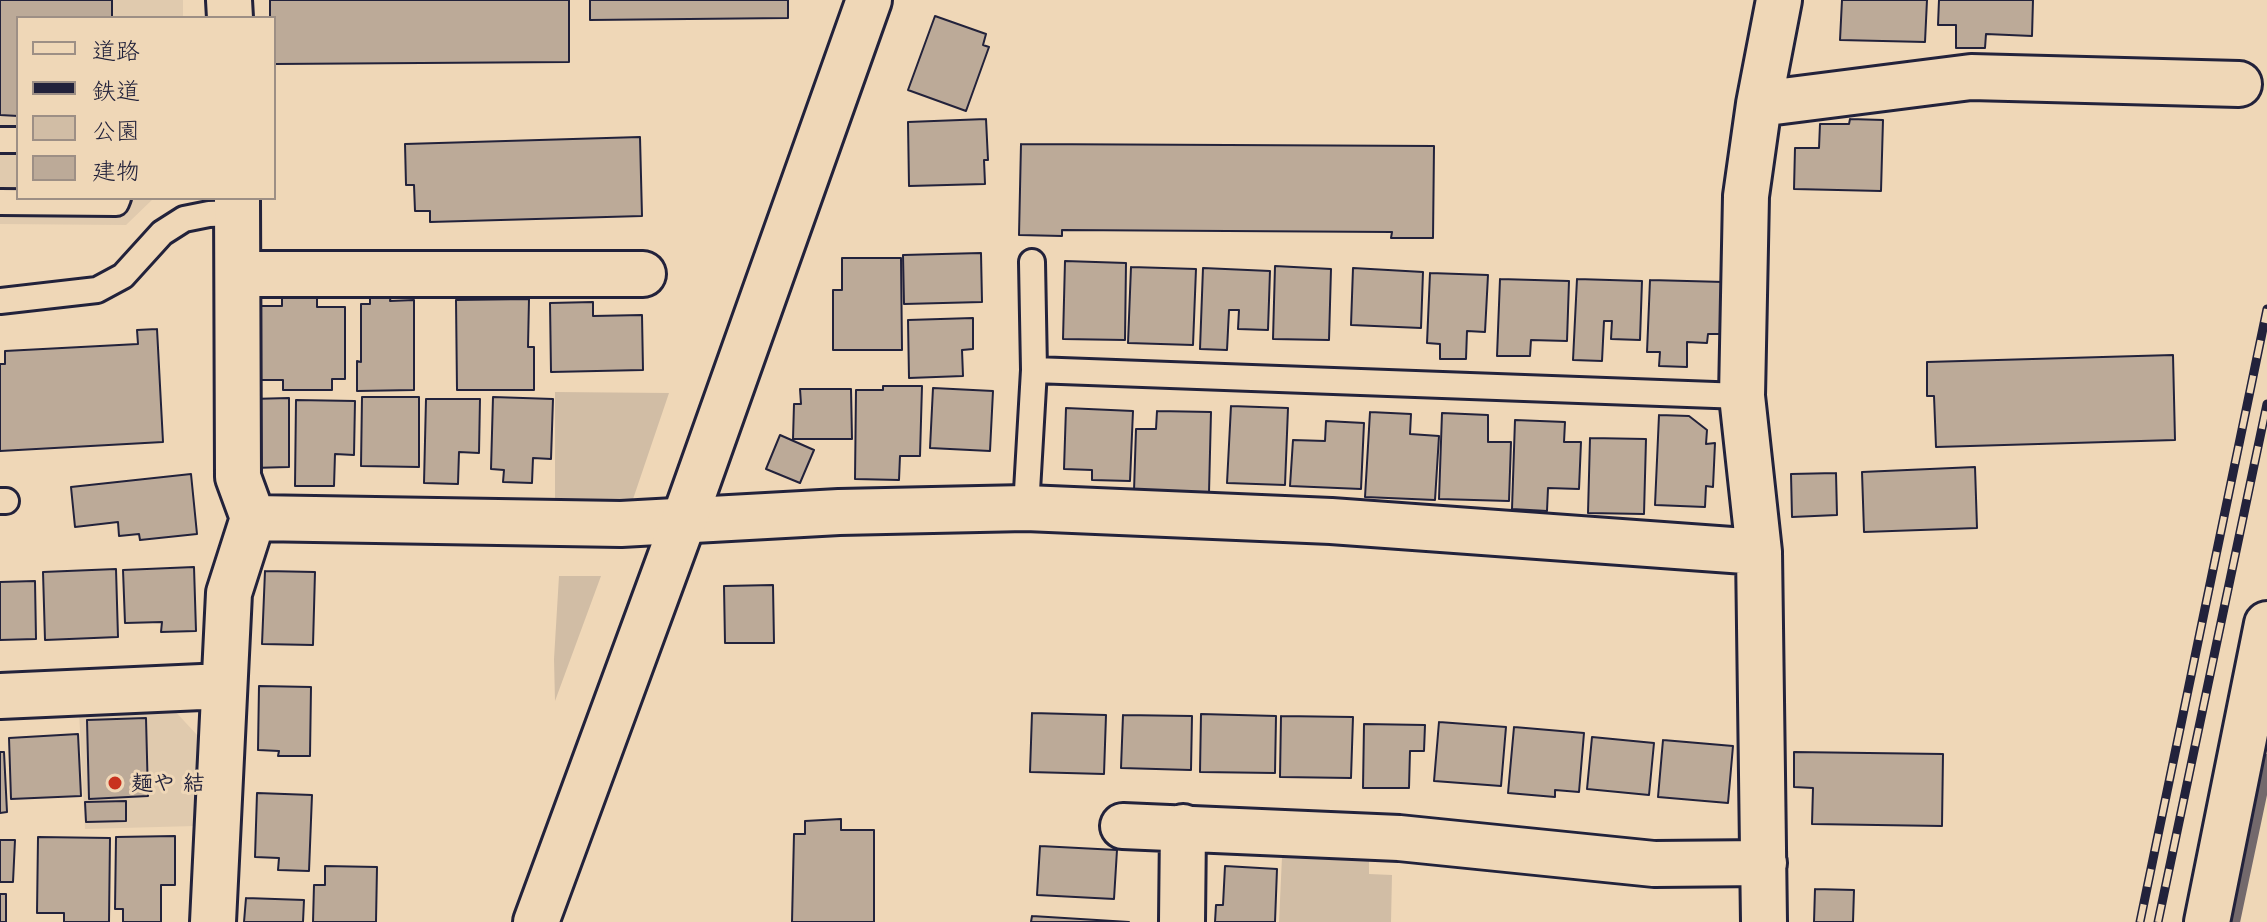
<!DOCTYPE html>
<html>
<head>
<meta charset="utf-8">
<style>
	body { margin:0 }
	#map { position:relative; width:2267px; height:922px; overflow:hidden; background:#efd7b7; font-family:Mali,"Klee One",sans-serif }
	canvas { display:block }
	.legend { position:absolute; left:16px; top:16px; width:260px; height:184px; box-sizing:border-box; background:#efd7b7; border:2px solid #9d8f85; margin:0; padding:10px 14px; list-style:none; font-size:24px; color:#22223b }
	.legend li { display:flex; align-items:center; gap:16px; height:40px }
	.legend b { width:40px; border:2px solid #9d8f85 }
</style>
</head>
<body>
<div id="map">
<canvas width="2267" height="922"></canvas>
<ul class="legend">
<li><b style="height:10px;background:#efd7b7"></b>道路</li>
<li><b style="height:10px;background:#22223b"></b>鉄道</li>
<li><b style="height:22px;background:#d1bda5"></b>公園</li>
<li><b style="height:22px;background:#bcaa98"></b>建物</li>
</ul>
</div>
<script>
const g = document.querySelector('canvas').getContext('2d');
g.lineJoin = 'round';
function fill(path, color) {
  g.fillStyle = color;
  g.fill(path, 'evenodd');
}
function shape(rows) {
  const path = new Path2D();
  for (const r of rows) {
    path.moveTo(r[0], r[1]);
    for (let i = 2; i < r.length; i += 2) path.lineTo(r[i], r[i + 1]);
  }
  return path;
}
function strokePath(path, color, width, dash) {
  g.strokeStyle = color;
  g.lineWidth = width;
  g.lineCap = dash ? 'butt' : 'round';
  g.setLineDash(dash || []);
  g.stroke(path);
}
function label(font, color, halo, rows, align = 'center') {
  g.font = font + ' Mali,"Klee One",sans-serif';
  g.lineWidth = 6;
  g.setLineDash([]);
  g.textBaseline = 'middle';
  g.strokeStyle = halo;
  g.fillStyle = color;
  for (const [text, x, y, turn = 0] of rows) {
    g.save();
    g.translate(x, y);
    g.rotate((+turn || 0) * Math.PI / 180);
    g.textAlign = isNaN(turn) ? turn : align;
    if (halo) g.strokeText(text, 0, 0);
    g.fillText(text, 0, 0);
    g.restore();
  }
}
fill(shape([
	[0,0,183,0,183,18,18,18,18,198,154,198,126,225,0,224],
	[173,709,198,736,195,826,85,829,79,712]
]), '#e0caae');
fill(shape([
	[555,392,669,393,631,505,555,502],
	[559,576,601,576,555,701,554,659],
	[1282,857,1369,860,1369,874,1392,875,1391,922,1279,922]
]), '#d1bda5');
strokePath(shape([
	[2233,922,2267,761]
]), '#73696c', 14);
const building = shape([
	[0,0,112,0,112,18,18,18,18,116,0,115,0,0],
	[270,0,569,0,569,62,274,64,274,18,270,18,270,0],
	[590,0,788,0,788,18,590,20,590,0],
	[1842,0,1927,0,1925,42,1840,40,1842,0],
	[1939,0,2033,0,2032,36,1986,34,1985,48,1956,48,1956,25,1938,25,1939,0],
	[935,16,986,34,983,45,989,47,966,111,908,90,935,16],
	[986,119,988,160,984,160,985,184,909,186,908,122,986,119],
	[1850,119,1883,120,1881,191,1794,189,1795,148,1819,148,1820,124,1849,124,1850,119],
	[640,137,642,216,430,222,430,211,415,211,414,185,406,185,405,144,640,137],
	[1021,144,1434,146,1433,238,1391,238,1392,232,1062,230,1062,236,1019,235,1021,144],
	[981,253,982,302,904,304,903,255,981,253],
	[842,258,901,258,902,350,833,350,833,290,842,290,842,258],
	[1065,261,1126,263,1125,340,1063,339,1065,261],
	[1275,266,1331,269,1329,340,1273,339,1275,266],
	[1131,267,1196,269,1193,345,1128,343,1131,267],
	[1203,268,1270,271,1268,330,1238,329,1239,310,1229,310,1227,350,1200,349,1203,268],
	[1353,268,1423,272,1421,328,1351,325,1353,268],
	[1430,273,1488,275,1485,332,1467,331,1466,359,1440,359,1440,344,1427,343,1430,273],
	[1500,279,1569,281,1567,341,1531,340,1530,356,1497,356,1500,279],
	[1577,279,1642,281,1640,340,1611,339,1612,321,1604,321,1602,361,1573,360,1577,279],
	[1650,280,1724,282,1722,334,1708,334,1707,343,1687,342,1687,367,1659,366,1660,352,1647,352,1650,280],
	[391,294,390,301,414,300,414,390,357,391,357,361,361,362,361,304,370,304,370,295,391,294],
	[317,295,317,307,345,307,345,379,332,379,332,390,283,390,283,380,254,380,253,339,261,340,261,306,282,306,282,296,317,295],
	[529,299,528,347,534,347,534,390,457,390,456,300,529,299],
	[593,302,593,316,642,315,643,370,551,372,550,303,593,302],
	[973,318,973,349,962,350,963,376,909,378,908,320,973,318],
	[157,329,163,442,0,451,0,364,5,364,5,351,138,344,137,330,157,329],
	[2173,355,2175,440,1936,447,1934,396,1927,396,1927,362,2173,355],
	[883,386,922,386,920,456,900,456,899,480,855,479,856,390,883,390,883,386],
	[933,388,993,391,990,451,930,448,933,388],
	[800,389,851,389,852,439,793,439,794,404,801,404,800,389],
	[362,397,419,397,419,467,361,466,362,397],
	[493,397,553,399,551,459,533,458,532,483,503,482,504,470,491,469,493,397],
	[289,398,289,467,252,468,251,399,289,398],
	[426,399,480,399,479,453,459,452,458,484,424,483,426,399],
	[296,400,355,401,354,455,335,454,334,486,295,486,296,400],
	[1231,406,1288,408,1285,485,1227,483,1231,406],
	[1066,408,1133,411,1130,481,1092,480,1092,470,1064,469,1066,408],
	[1157,411,1211,412,1209,493,1134,491,1136,429,1156,429,1157,411],
	[1370,412,1411,414,1410,434,1439,436,1435,500,1365,497,1370,412],
	[1442,413,1488,415,1488,442,1511,442,1509,501,1439,499,1442,413],
	[1659,415,1689,416,1707,430,1706,444,1715,443,1713,487,1706,486,1705,507,1655,505,1659,415],
	[1515,420,1565,422,1564,442,1581,442,1579,489,1548,488,1547,511,1512,509,1515,420],
	[1326,421,1364,423,1361,489,1290,486,1293,440,1325,441,1326,421],
	[780,435,814,450,800,483,766,469,780,435],
	[1590,438,1646,439,1644,514,1588,513,1590,438],
	[1975,467,1977,528,1864,532,1862,472,1975,467],
	[1836,473,1837,515,1792,517,1791,474,1836,473],
	[191,474,197,534,140,540,139,534,119,536,118,522,75,527,71,487,191,474],
	[194,567,196,631,161,632,162,622,125,623,123,570,194,567],
	[116,569,118,637,45,640,43,572,116,569],
	[265,571,315,572,313,645,262,644,265,571],
	[35,581,36,639,0,640,0,582,35,581],
	[773,585,774,643,725,643,724,586,773,585],
	[259,686,311,687,310,756,278,756,279,751,258,750,259,686],
	[1032,713,1106,715,1104,774,1030,772,1032,713],
	[1201,714,1276,716,1275,773,1200,772,1201,714],
	[1123,715,1192,716,1191,770,1121,768,1123,715],
	[1281,716,1353,717,1351,778,1280,777,1281,716],
	[146,718,148,796,89,799,87,720,146,718],
	[1439,722,1506,727,1501,786,1434,781,1439,722],
	[1364,724,1425,725,1424,751,1410,751,1409,788,1363,788,1364,724],
	[1514,727,1584,733,1579,792,1555,790,1555,797,1508,793,1514,727],
	[78,734,81,796,11,799,9,738,78,734],
	[1592,737,1654,743,1649,795,1587,789,1592,737],
	[1663,740,1733,746,1728,803,1658,797,1663,740],
	[0,752,4,752,7,812,0,813,0,752],
	[1794,752,1943,754,1942,826,1812,824,1813,788,1794,787,1794,752],
	[257,793,312,795,309,871,278,870,279,858,255,857,257,793],
	[126,801,126,821,86,822,85,802,126,801],
	[841,819,841,830,874,830,874,922,792,922,794,834,805,834,805,821,841,819],
	[175,836,175,885,161,885,161,922,123,922,123,909,115,909,116,837,175,836],
	[38,837,110,838,109,922,64,922,64,913,37,913,38,837],
	[0,840,15,840,13,882,0,882,0,840],
	[1040,846,1117,850,1114,899,1037,895,1040,846],
	[325,866,377,867,376,922,313,922,314,885,325,885,325,866],
	[1225,866,1277,869,1275,922,1215,922,1216,905,1223,905,1225,866],
	[1815,889,1854,890,1853,922,1814,922,1815,889],
	[0,894,6,894,6,922,0,922,0,894],
	[246,898,304,900,303,922,244,922,246,898],
	[1032,916,1129,922,1031,922,1032,916]
]);
fill(building, '#bcaa98');
strokePath(building, '#22223b', 2);
const lane = shape([
	[0,140,18,140],
	[0,202,116,203,118,198],
	[1032,262,1034,370],
	[0,301,97,290,123,276,162,233,184,219,209,214,238,213],
	[0,501,6,501],
	[1026,508,1034,370,1742,396]
]);
const street = shape([
	[229,0,230,18],
	[1759,104,1971,77,2239,84],
	[238,274,643,274],
	[253,518,621,524,839,512,1026,508,1331,521,1759,552,1742,396,1746,196,1759,104,1779,0],
	[1759,552,1764,922],
	[0,696,224,686],
	[1123,826,1399,838,1654,864,1764,863],
	[213,922,229,593,253,518,238,477,237,198],
	[1182,922,1183,827],
	[2207,922,2267,624]
]);
const secondary = shape([
	[536,922,684,520,869,0]
]);
strokePath(lane, '#22223b', 30);
strokePath(street, '#22223b', 50);
strokePath(secondary, '#22223b', 50);
strokePath(lane, '#efd7b7', 24);
strokePath(street, '#efd7b7', 44);
strokePath(secondary, '#efd7b7', 44);
const rail = shape([
	[2140,922,2267,309],
	[2158,922,2267,404]
]);
strokePath(rail, '#22223b', 9);
strokePath(rail, '#efd7b7', 6, [18]);
for (const [x, y, r, color] of [
	[115,783,8,"#c8321e"]
]) {
  const dot = new Path2D();
  dot.arc(x, y, r, 0, 2 * Math.PI);
  g.fillStyle = color;
  g.fill(dot);
  strokePath(dot, '#efd7b7', 3);
}
label('bold 22px', '#22223b', '#efd7b7', [
	["麺や 結",131,783]
], 'left');
</script>
</body>
</html>
